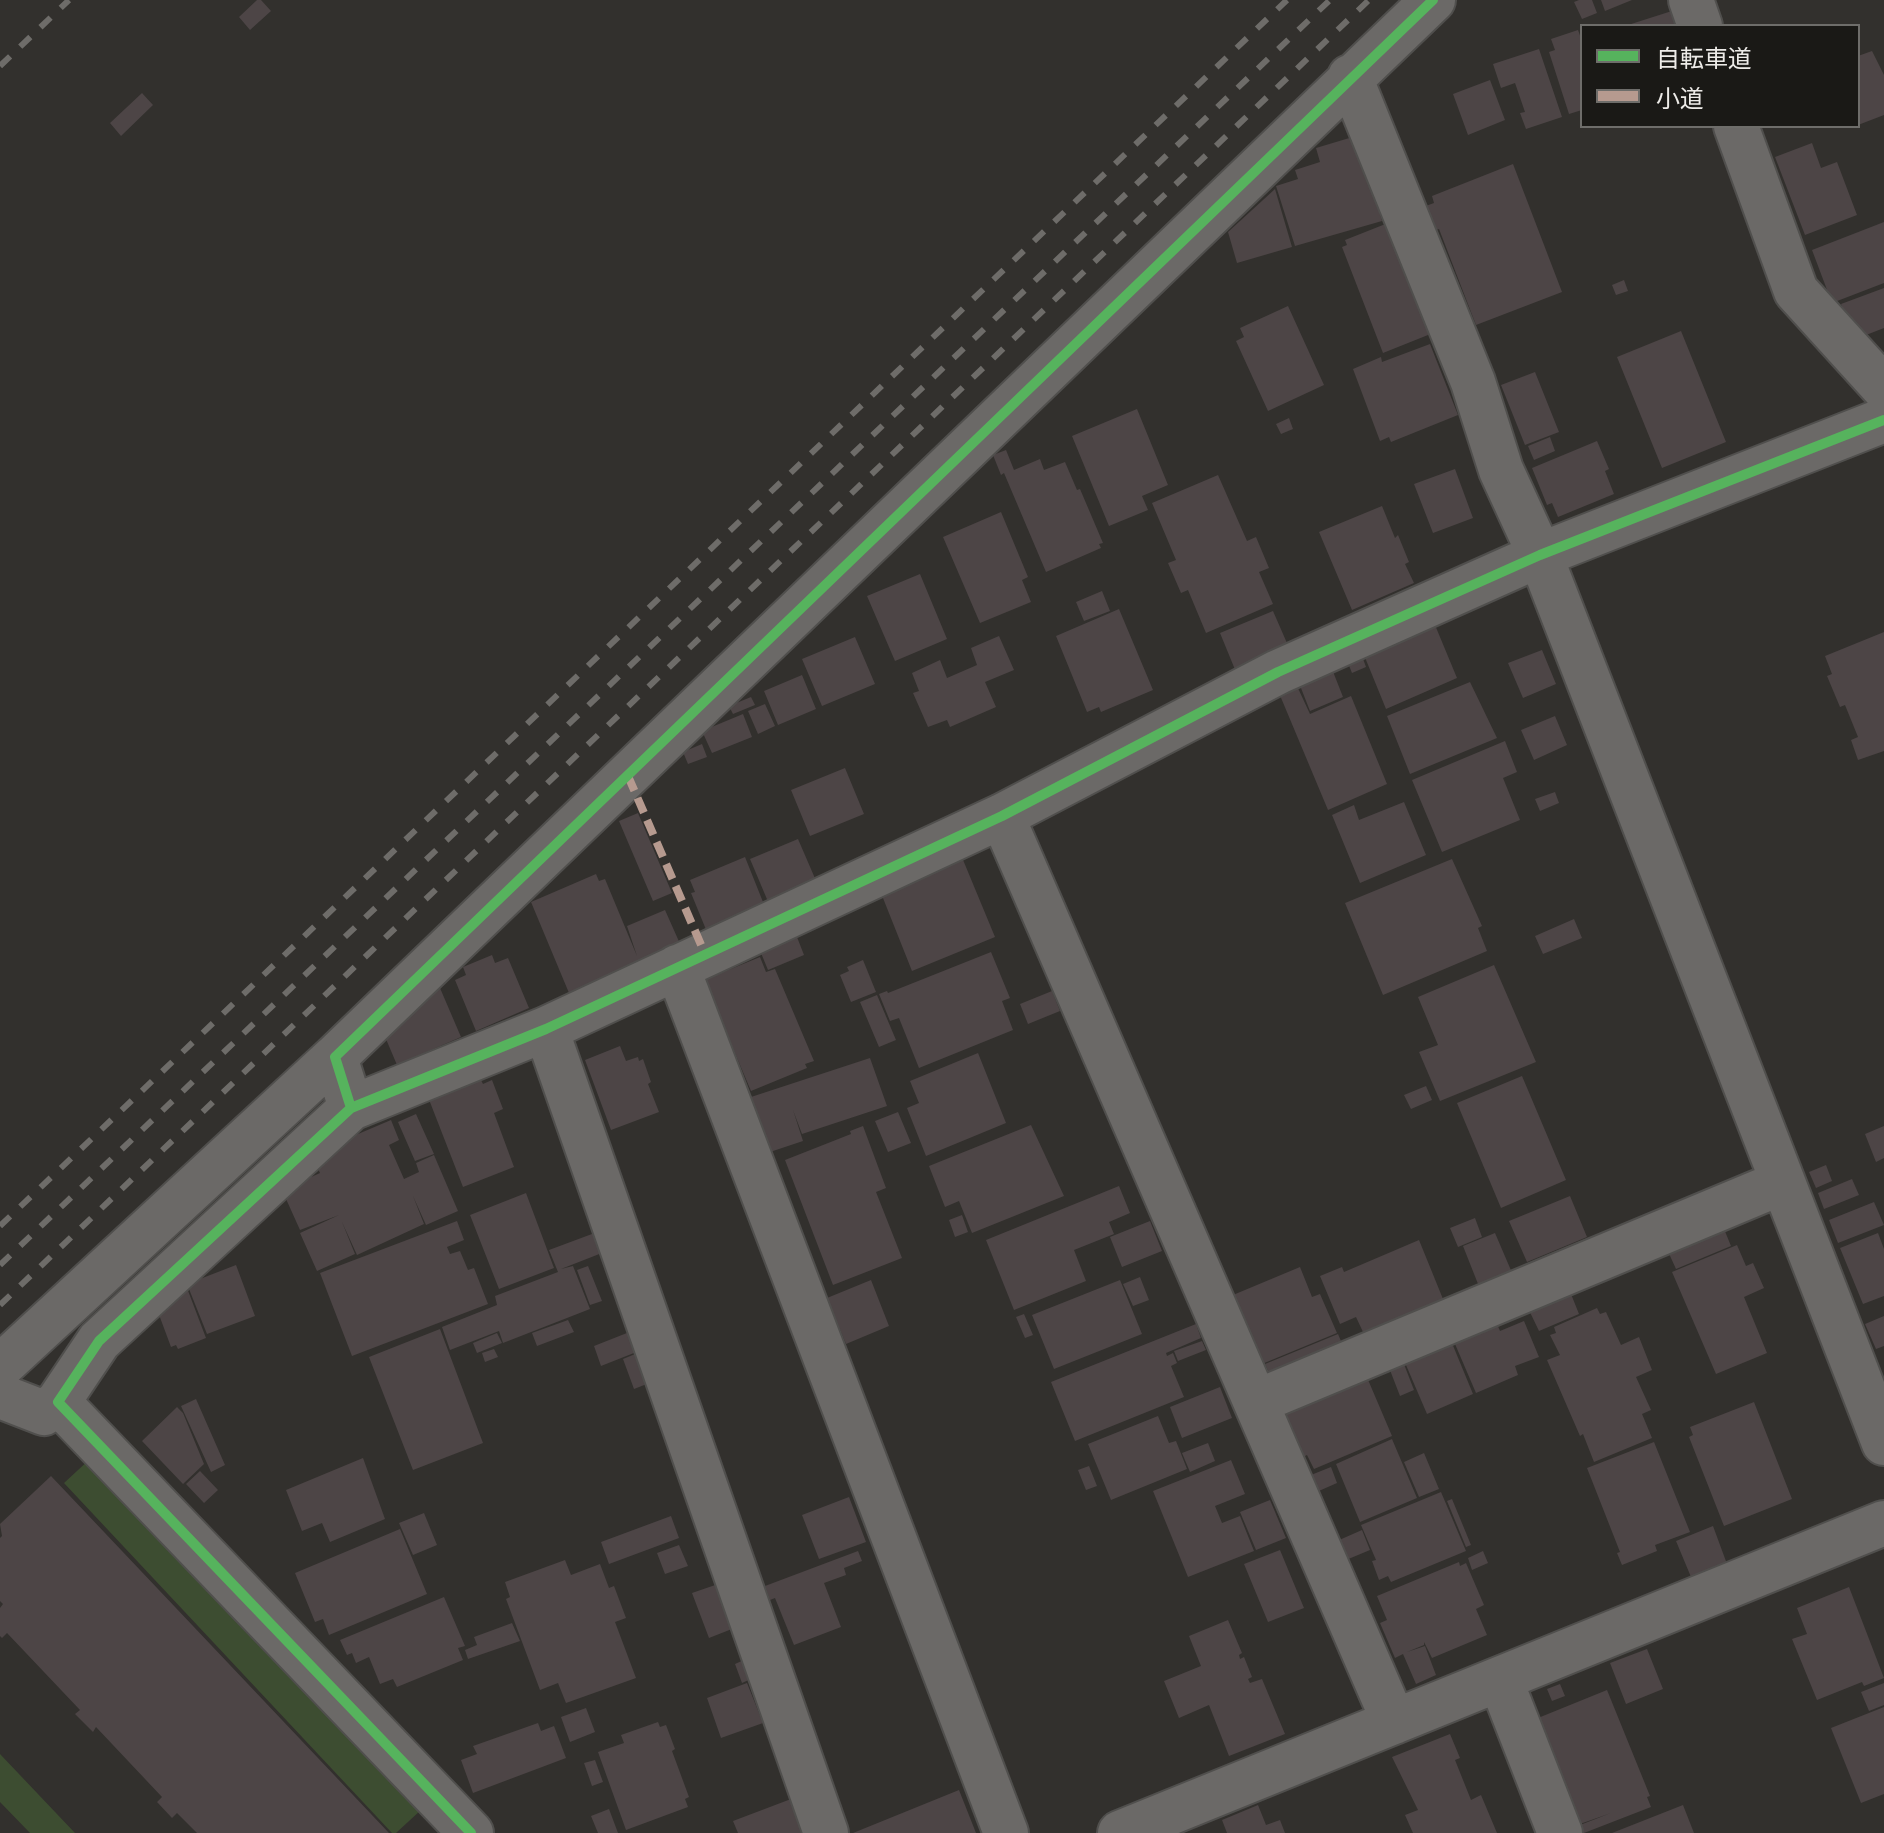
<!DOCTYPE html>
<html>
<head>
<meta charset="utf-8">
<style>
	body { margin:0 }
	#map { position:relative; width:1884px; height:1833px; overflow:hidden; background:#32302d; font-family:"Fira Sans Condensed","Noto Sans JP",sans-serif }
	canvas { display:block }
	.legend { position:absolute; left:1580px; top:24px; width:280px; height:104px; box-sizing:border-box; background:#1a1916; border:2px solid #6e6d6a; margin:0; padding:10px 14px; list-style:none; font-size:24px; color:#edebe8 }
	.legend li { display:flex; align-items:center; gap:16px; height:40px }
	.legend b { width:40px; border:2px solid #6e6d6a }
</style>
</head>
<body>
<div id="map">
<canvas width="1884" height="1833"></canvas>
<ul class="legend">
<li><b style="height:10px;background:#56b35d"></b>自転車道</li>
<li><b style="height:10px;background:#b69a8f"></b>小道</li>
</ul>
</div>
<script>
const g = document.querySelector('canvas').getContext('2d');
g.lineJoin = 'round';
function fill(path, color) {
  g.fillStyle = color;
  g.fill(path, 'evenodd');
}
function shape(rows) {
  const path = new Path2D();
  for (const r of rows) {
    path.moveTo(r[0], r[1]);
    for (let i = 2; i < r.length; i += 2) path.lineTo(r[i], r[i + 1]);
  }
  return path;
}
function strokePath(path, color, width, dash) {
  g.strokeStyle = color;
  g.lineWidth = width;
  g.lineCap = dash ? 'butt' : 'round';
  g.setLineDash(dash || []);
  g.stroke(path);
}
fill(shape([
	[91,1458,421,1810,396,1833,392,1833,64,1483],
	[0,1754,75,1833,30,1833,0,1802]
]), '#3d4d31');
fill(shape([
	[257,0,261,0,271,11,250,30,239,17],
	[1579,0,1592,0,1597,13,1582,19,1574,2],
	[1601,0,1632,0,1605,11],
	[1675,10,1680,26,1628,26,1628,25],
	[1578,30,1582,41,1582,110,1569,114,1549,52,1555,50,1551,39],
	[1539,49,1562,117,1526,129,1520,113,1525,112,1515,83,1501,88,1493,64],
	[1872,51,1884,75,1884,115,1858,125,1858,56],
	[1490,80,1505,120,1468,135,1453,94],
	[142,93,153,105,121,136,110,123],
	[1356,136,1382,221,1295,246,1276,186,1298,179,1295,170,1320,162,1316,148],
	[1812,143,1821,168,1837,162,1857,215,1805,235,1775,157],
	[1513,164,1562,292,1476,325,1439,229,1433,231,1423,207,1434,203,1432,196],
	[1275,189,1292,247,1237,263,1228,232],
	[1393,221,1443,329,1383,353,1342,247,1347,245,1345,240],
	[1884,222,1884,283,1832,303,1812,250],
	[1624,280,1628,291,1616,295,1612,285],
	[1884,288,1884,328,1861,337,1856,323,1850,325,1841,304],
	[1288,306,1324,385,1268,411,1236,341,1244,337,1240,328],
	[1681,331,1726,442,1662,468,1617,357],
	[1430,344,1458,415,1391,442,1389,437,1380,441,1353,369,1381,357,1382,362],
	[1535,372,1559,432,1525,445,1501,385],
	[1137,409,1168,485,1142,496,1148,510,1109,526,1072,436],
	[1289,418,1293,429,1281,434,1276,424],
	[1550,437,1555,451,1534,460,1528,446],
	[1597,441,1609,469,1605,471,1614,494,1558,517,1552,503,1547,505,1532,468],
	[1006,450,1014,470,1040,459,1044,470,1065,462,1077,490,1080,489,1103,543,1099,544,1101,548,1046,572,1004,473,1001,475,993,455],
	[1455,469,1473,518,1433,533,1414,484],
	[1218,475,1247,541,1256,537,1269,568,1259,572,1273,604,1206,633,1188,590,1181,593,1168,563,1176,560,1152,503],
	[1382,506,1395,538,1398,535,1409,562,1405,564,1414,583,1352,610,1319,532],
	[1001,512,1028,577,1022,580,1031,602,980,623,943,537],
	[920,574,947,639,895,661,867,596],
	[1102,591,1110,611,1084,621,1076,602],
	[1119,609,1153,690,1101,712,1099,707,1087,712,1056,636],
	[1273,611,1290,650,1236,672,1220,633],
	[1435,625,1457,678,1386,709,1364,655],
	[1884,632,1884,751,1858,760,1851,740,1858,737,1845,705,1840,707,1827,676,1832,674,1825,656],
	[999,636,1014,670,985,682,996,707,950,727,947,720,928,727,913,693,919,691,912,673,940,660,947,678,977,665,971,648],
	[855,637,875,684,822,706,802,659],
	[1542,650,1556,684,1523,698,1508,663],
	[1362,656,1366,667,1352,673,1348,663],
	[1332,669,1343,697,1310,711,1299,683],
	[802,675,816,709,778,725,764,691],
	[1470,682,1497,738,1410,774,1387,716],
	[1297,686,1310,714,1351,696,1387,784,1328,810,1279,693],
	[751,697,755,705,733,714,729,706],
	[765,704,775,726,758,734,748,711],
	[743,714,752,737,712,753,702,731],
	[1555,716,1567,745,1534,760,1521,730],
	[1505,741,1517,772,1503,778,1520,820,1442,852,1412,780],
	[702,744,707,757,688,764,683,752],
	[845,768,864,814,810,836,791,790],
	[1555,792,1559,803,1540,811,1535,799],
	[1404,802,1426,855,1360,883,1332,815,1354,805,1359,820],
	[638,813,672,893,653,901,619,821],
	[798,839,817,883,769,904,750,859],
	[961,855,995,937,912,971,879,888],
	[745,857,765,907,707,932,691,893,695,892,690,880],
	[1452,859,1482,926,1478,928,1487,951,1383,995,1345,903],
	[596,874,599,881,605,879,637,956,627,926,665,910,681,946,569,993,531,902],
	[1574,919,1582,938,1543,954,1535,936],
	[797,937,804,955,768,970,761,953],
	[991,952,1010,998,1002,1001,1013,1030,919,1068,899,1018,890,1021,879,994,887,991,888,993],
	[492,955,495,963,508,958,529,1008,476,1031,455,980,466,975,463,967],
	[760,957,766,972,775,969,814,1061,805,1064,807,1068,751,1091,704,980],
	[863,960,876,992,851,1002,840,975,849,971,847,967],
	[1494,965,1536,1062,1440,1101,1419,1052,1438,1045,1418,997],
	[440,988,461,1037,397,1065,386,1039],
	[1052,991,1060,1011,1028,1024,1020,1004],
	[877,995,896,1040,879,1047,860,1002],
	[620,1046,626,1061,638,1057,639,1061,643,1059,651,1082,648,1084,659,1112,611,1130,585,1060],
	[978,1053,1006,1123,926,1156,907,1108,919,1103,910,1081],
	[870,1058,887,1106,802,1134,793,1110,803,1141,770,1152,751,1097],
	[1522,1076,1566,1180,1501,1208,1457,1103],
	[480,1078,483,1084,492,1080,503,1109,494,1113,514,1167,463,1187,428,1097],
	[1426,1086,1432,1100,1411,1109,1404,1095],
	[898,1112,911,1143,888,1152,875,1121],
	[416,1114,434,1154,415,1161,398,1122],
	[391,1120,399,1140,389,1145,404,1179,419,1172,416,1163,434,1155,458,1211,426,1225,413,1196,424,1224,357,1255,342,1222,355,1254,317,1271,300,1233,339,1215,300,1230,282,1190,320,1173,311,1154],
	[1031,1125,1064,1196,972,1233,959,1201,945,1207,929,1166],
	[863,1126,886,1188,876,1192,902,1258,833,1285,785,1160,851,1134,850,1131],
	[1884,1126,1884,1158,1876,1162,1865,1134],
	[1826,1165,1832,1181,1816,1188,1809,1172],
	[1852,1179,1859,1195,1824,1209,1818,1193],
	[1119,1186,1130,1213,1109,1222,1114,1234,1074,1250,1086,1281,1014,1310,986,1240],
	[526,1193,554,1268,499,1289,470,1215],
	[1570,1196,1587,1237,1527,1262,1509,1221],
	[1874,1202,1884,1225,1838,1243,1829,1220],
	[962,1215,968,1232,955,1237,949,1220],
	[1475,1218,1482,1237,1458,1247,1450,1228],
	[457,1221,464,1240,447,1247,450,1254,460,1251,468,1270,474,1268,488,1304,352,1356,320,1273],
	[1150,1221,1162,1251,1122,1267,1110,1237],
	[1722,1224,1731,1246,1676,1269,1666,1247],
	[600,1231,607,1251,561,1269,573,1266,590,1309,503,1343,499,1331,450,1350,442,1327,497,1305,495,1296,558,1272,549,1250],
	[1495,1233,1513,1275,1480,1289,1463,1246],
	[1878,1233,1884,1249,1884,1296,1863,1304,1840,1248],
	[1419,1240,1443,1299,1363,1332,1356,1317,1340,1324,1320,1276,1342,1267,1344,1272],
	[1737,1245,1746,1266,1753,1263,1764,1288,1744,1297,1767,1353,1716,1374,1672,1272],
	[236,1265,255,1316,207,1334,187,1284],
	[588,1266,602,1301,590,1305,577,1270],
	[1300,1267,1312,1297,1320,1294,1337,1333,1262,1364,1233,1295],
	[1140,1277,1149,1300,1133,1306,1123,1284],
	[871,1280,889,1326,846,1344,827,1298],
	[1120,1280,1142,1334,1054,1369,1032,1315],
	[187,1288,206,1338,178,1349,176,1345,171,1347,158,1312],
	[1569,1289,1579,1314,1539,1331,1527,1306],
	[1597,1308,1600,1314,1606,1312,1621,1345,1639,1337,1652,1370,1636,1377,1651,1410,1642,1414,1652,1438,1594,1462,1583,1434,1580,1436,1547,1360,1560,1355,1550,1335,1556,1333,1554,1327],
	[1492,1312,1500,1331,1524,1321,1539,1357,1515,1366,1518,1375,1476,1393,1449,1330],
	[1024,1314,1033,1335,1025,1338,1016,1317],
	[1884,1316,1884,1346,1876,1349,1865,1324],
	[568,1320,574,1332,537,1346,532,1333],
	[1196,1324,1201,1338,1166,1353,1167,1356,1173,1353,1177,1363,1171,1366,1184,1397,1075,1441,1051,1382],
	[440,1329,483,1443,413,1470,369,1357],
	[632,1331,639,1351,601,1366,594,1346],
	[1447,1331,1473,1394,1427,1414,1400,1351],
	[497,1333,502,1343,477,1353,473,1343],
	[1338,1334,1346,1353,1274,1384,1265,1364],
	[1202,1341,1206,1350,1178,1361,1174,1351],
	[494,1349,498,1357,485,1362,482,1353],
	[640,1352,652,1382,634,1389,623,1359],
	[1402,1359,1414,1390,1400,1396,1388,1365],
	[1366,1375,1392,1436,1314,1469,1307,1455,1301,1458,1281,1411],
	[1220,1387,1232,1418,1182,1438,1170,1407],
	[196,1399,225,1465,211,1472,181,1406],
	[1754,1402,1792,1499,1724,1526,1689,1437,1693,1435,1690,1427],
	[177,1407,183,1413,204,1464,183,1484,142,1441],
	[1158,1416,1169,1443,1176,1441,1187,1469,1111,1500,1088,1444],
	[1392,1439,1417,1498,1360,1522,1336,1464],
	[1654,1442,1690,1532,1655,1545,1657,1551,1622,1565,1617,1553,1620,1552,1587,1468],
	[1208,1443,1215,1461,1190,1472,1182,1453],
	[1424,1453,1439,1489,1419,1497,1404,1462],
	[363,1458,385,1519,330,1542,322,1523,302,1531,286,1490],
	[1231,1460,1245,1494,1215,1506,1222,1523,1240,1516,1254,1551,1188,1577,1153,1491],
	[1089,1466,1097,1486,1086,1490,1078,1470],
	[1331,1467,1337,1483,1312,1494,1306,1477],
	[200,1471,218,1490,204,1503,186,1484],
	[51,1476,389,1833,197,1833,177,1813,172,1818,157,1802,162,1797,96,1727,93,1732,75,1714,80,1710,7,1633,2,1638,0,1636,0,1608,3,1604,0,1601,0,1538,2,1536,0,1524],
	[1441,1492,1466,1551,1391,1582,1388,1576,1379,1580,1372,1561,1376,1560,1361,1525],
	[849,1497,866,1542,819,1559,802,1515],
	[1452,1499,1471,1545,1466,1547,1447,1501],
	[1270,1500,1286,1538,1256,1550,1240,1512],
	[424,1513,437,1545,413,1555,399,1523],
	[671,1516,679,1538,609,1564,601,1542],
	[1713,1526,1727,1564,1691,1577,1676,1541],
	[400,1529,427,1594,329,1635,323,1619,315,1622,295,1573],
	[1362,1530,1370,1550,1346,1560,1337,1541],
	[679,1545,688,1566,665,1574,657,1553],
	[1280,1550,1304,1608,1268,1622,1244,1564],
	[858,1551,862,1561,844,1568,846,1575,824,1583,841,1627,794,1645,775,1598,770,1600,765,1586],
	[1483,1551,1488,1563,1472,1570,1468,1558],
	[565,1560,571,1575,600,1564,609,1588,614,1586,626,1618,615,1622,636,1678,566,1703,558,1683,540,1690,506,1599,510,1597,505,1582],
	[1459,1562,1460,1566,1466,1563,1484,1605,1476,1609,1487,1635,1432,1658,1424,1642,1424,1645,1407,1652,1425,1646,1436,1675,1416,1684,1403,1654,1395,1658,1380,1623,1387,1620,1377,1596],
	[721,1583,737,1627,709,1638,692,1593],
	[1849,1587,1884,1678,1864,1686,1862,1682,1817,1700,1792,1639,1807,1634,1797,1608],
	[444,1597,465,1646,458,1648,463,1660,397,1687,393,1679,380,1684,369,1657,356,1663,352,1653,347,1655,340,1640],
	[1228,1620,1242,1653,1239,1655,1240,1659,1244,1657,1252,1677,1248,1679,1250,1683,1262,1679,1285,1734,1229,1756,1209,1705,1179,1718,1164,1681,1201,1666,1189,1636],
	[512,1623,520,1641,468,1659,465,1650,477,1645,474,1637],
	[1647,1649,1663,1689,1626,1704,1610,1663],
	[746,1659,753,1678,742,1683,735,1664],
	[747,1683,763,1723,721,1738,707,1698],
	[1884,1683,1884,1705,1869,1711,1861,1692],
	[1560,1684,1565,1696,1552,1701,1547,1689],
	[1607,1690,1650,1796,1647,1797,1651,1807,1584,1833,1580,1825,1611,1813,1580,1824,1538,1718],
	[1884,1707,1884,1794,1861,1803,1831,1728],
	[586,1708,595,1732,570,1742,561,1717],
	[658,1722,660,1727,666,1725,675,1749,672,1751,689,1797,685,1799,688,1807,626,1830,598,1752,624,1743,621,1735],
	[538,1723,541,1731,554,1726,566,1758,473,1793,461,1760,477,1754,473,1746],
	[1450,1734,1460,1758,1455,1760,1471,1800,1481,1795,1497,1833,1413,1833,1405,1815,1418,1810,1392,1757],
	[595,1760,603,1782,592,1786,584,1763],
	[959,1790,976,1833,853,1833],
	[791,1799,804,1833,738,1833,733,1821],
	[1258,1805,1266,1825,1280,1820,1285,1833,1227,1833,1222,1820],
	[1683,1805,1694,1833,1612,1833],
	[609,1809,618,1833,598,1833,591,1816]
]), '#4d4546');
const minor = shape([
	[1691,0,1700,26],
	[1350,77,1473,382,1501,470,1540,555,1884,1443],
	[1736,126,1796,291,1884,388],
	[1002,816,1394,1722],
	[677,967,1006,1833],
	[546,1029,826,1833],
	[351,1108,335,1057,1433,0],
	[0,1367,335,1057],
	[0,1396,44,1413,58,1402],
	[1256,1402,1783,1182],
	[1500,1679,1560,1833],
	[471,1833,58,1402,99,1341,351,1108,546,1029,1002,816,1278,672,1540,555,1884,420],
	[1120,1833,1884,1523]
]);
strokePath(minor, '#504f4d', 48);
strokePath(minor, '#6b6967', 44);
strokePath(shape([
	[0,66,69,0],
	[0,1226,1287,0],
	[0,1265,1330,0],
	[0,1305,1369,0]
]), '#6e6c69', 6, [14, 14]);
strokePath(shape([
	[628,776,705,954]
]), '#b69a8f', 8, [16, 8]);
strokePath(shape([
	[351,1108,335,1057,1433,0],
	[471,1833,58,1402,99,1341,351,1108,546,1029,1002,816,1278,672,1540,555,1884,420]
]), '#56b35d', 10);
</script>
</body>
</html>
